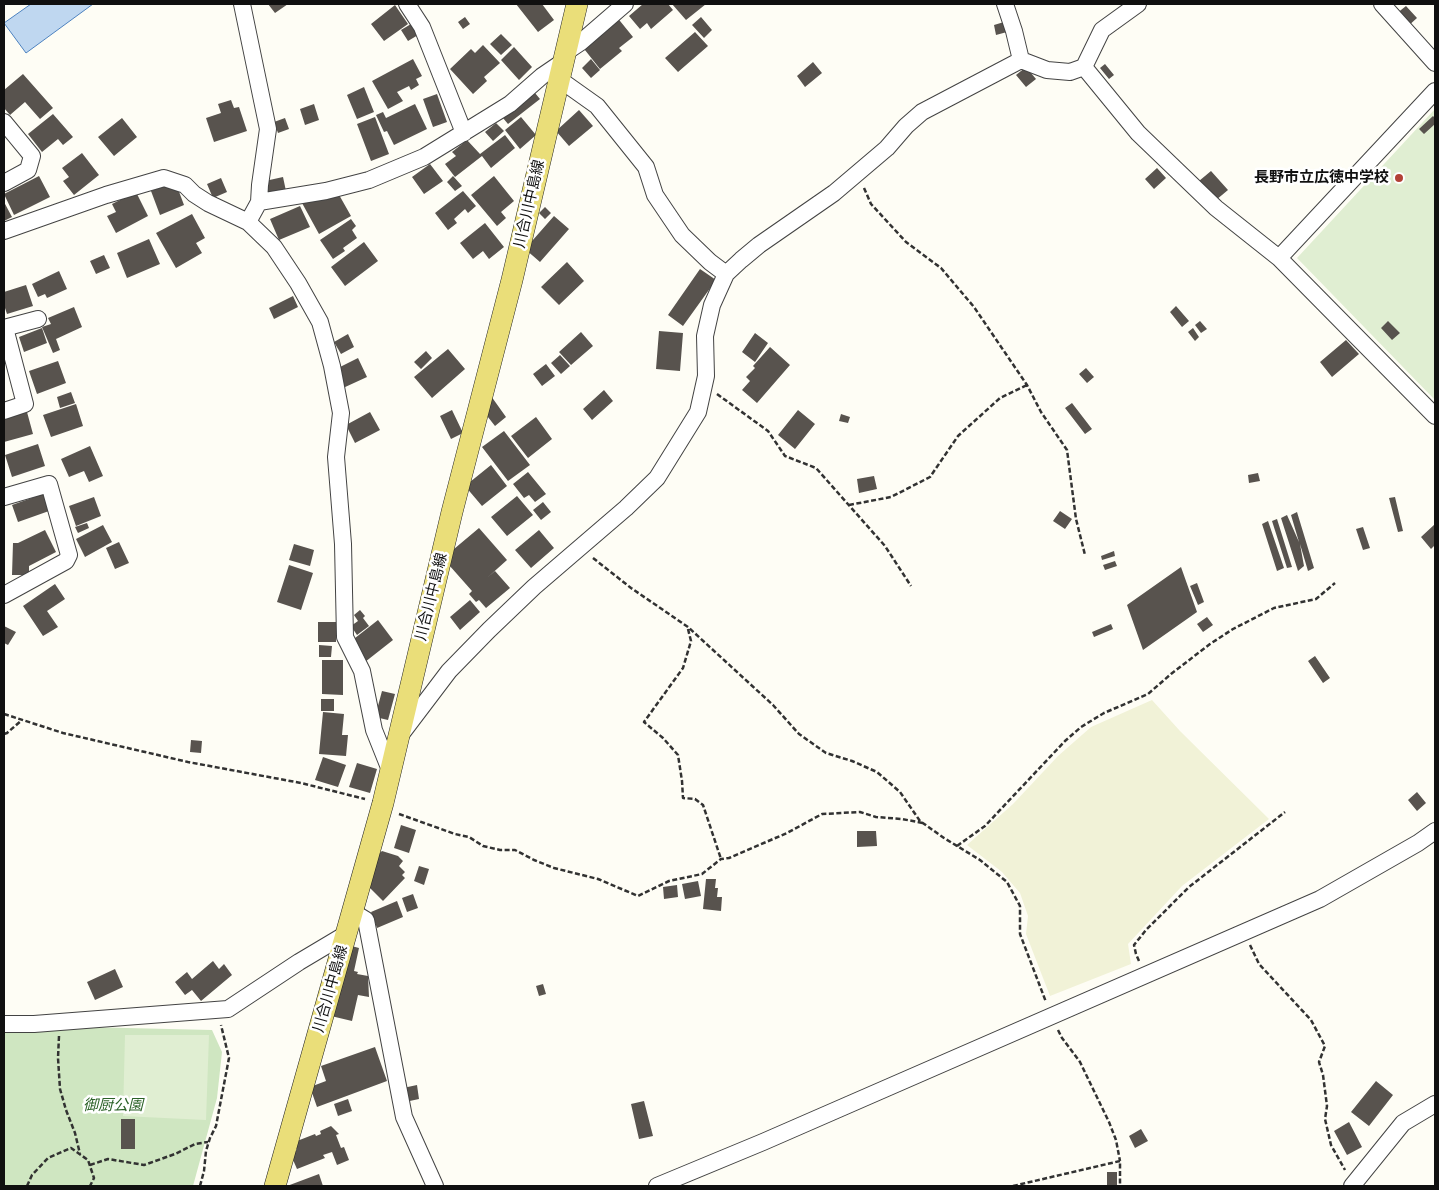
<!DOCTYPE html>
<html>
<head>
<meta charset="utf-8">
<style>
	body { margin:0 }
	#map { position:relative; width:1439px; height:1190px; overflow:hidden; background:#fefdf5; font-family:"Times New Roman",serif }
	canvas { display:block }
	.frame { position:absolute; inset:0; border:5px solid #101010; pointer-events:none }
</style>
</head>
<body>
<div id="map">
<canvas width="1439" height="1190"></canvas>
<div class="frame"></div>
</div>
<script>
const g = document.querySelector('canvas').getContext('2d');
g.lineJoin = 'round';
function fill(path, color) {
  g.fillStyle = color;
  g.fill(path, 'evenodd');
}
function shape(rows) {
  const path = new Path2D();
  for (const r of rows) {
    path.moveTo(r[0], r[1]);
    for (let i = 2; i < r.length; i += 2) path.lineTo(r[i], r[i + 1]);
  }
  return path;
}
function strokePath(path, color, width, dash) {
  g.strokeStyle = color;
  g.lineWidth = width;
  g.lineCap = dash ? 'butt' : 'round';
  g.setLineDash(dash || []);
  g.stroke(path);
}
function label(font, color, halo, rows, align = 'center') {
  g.font = font + ' "Times New Roman","Noto Sans JP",serif';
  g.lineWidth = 5;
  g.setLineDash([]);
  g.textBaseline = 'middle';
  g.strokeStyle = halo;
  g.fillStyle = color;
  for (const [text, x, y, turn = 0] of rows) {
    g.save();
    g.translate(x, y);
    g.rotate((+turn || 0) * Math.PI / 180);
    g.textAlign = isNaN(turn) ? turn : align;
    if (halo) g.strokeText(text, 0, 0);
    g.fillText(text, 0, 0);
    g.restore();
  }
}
fill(shape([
	[1152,700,1180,731,1269,819,1182,886,1128,944,1131,964,1050,996,1026,934,1028,916,1020,893,1002,872,967,845,1013,804,1058,756,1091,727]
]), '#f1f2d7');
fill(shape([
	[84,1027,212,1030,222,1052,217,1098,193,1186,4,1186,4,1031]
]), '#cfe6c1');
fill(shape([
	[1435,109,1435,400,1297,258],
	[125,1035,209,1035,206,1120,123,1116]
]), '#e0eed2');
const water = shape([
	[31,4,93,4,26,53,4,23,31,4]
]);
fill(water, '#bfd7f0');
strokePath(water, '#4d82bf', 1);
fill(shape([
	[268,4,288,4,275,13],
	[516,4,542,4,554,20,538,32],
	[643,4,668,4,673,10,651,29,647,23,640,29,629,16],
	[672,4,706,4,686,20],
	[395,5,408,24,384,41,371,24],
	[1406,6,1417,18,1407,27,1396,14],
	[616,16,633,37,619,48,622,51,600,69,581,45],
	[465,17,470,24,463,29,458,22],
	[701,17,712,30,704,38,692,25],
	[1004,22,1007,32,996,35,994,25],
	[411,24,418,35,408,41,401,30],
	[695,32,708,46,678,72,665,58],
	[501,34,512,45,501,55,490,44],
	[483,45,500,63,484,77,487,81,473,94,450,69,471,49,475,53],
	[514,47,532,67,519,80,501,60],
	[413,59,422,76,416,79,419,85,411,90,409,86,397,92,403,101,388,109,372,81],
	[591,59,600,70,591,78,582,68],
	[813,62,822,73,805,87,797,76],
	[1105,64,1114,75,1109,79,1100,68],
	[1026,67,1036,79,1026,87,1016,75],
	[23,74,53,108,40,119,25,102,10,115,4,108,4,90],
	[364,87,374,112,357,119,347,95],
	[535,93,540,99,508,124,503,118],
	[437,94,447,122,433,127,423,99],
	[231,100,234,108,239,107,247,131,214,142,206,118,221,113,218,104],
	[314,104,319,120,305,125,300,109],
	[415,104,427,129,394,145,387,131,384,132,376,115,383,112,386,118],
	[579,110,593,126,569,146,556,131],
	[53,114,73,137,63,145,58,139,42,152,28,134],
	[1433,116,1435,118,1435,124,1424,134,1419,129],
	[375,117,389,154,371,161,357,124],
	[521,117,536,135,520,149,505,130],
	[122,118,137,137,114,156,98,137],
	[285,118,289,129,278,133,274,122],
	[496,123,504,131,493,141,485,132],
	[505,135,515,148,491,168,482,156,455,177,445,164,456,156,452,152,467,140,480,154],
	[82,153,99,175,74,195,63,181,69,177,62,168],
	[430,164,443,181,424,194,412,177],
	[1157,168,1166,178,1154,189,1145,179],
	[1211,171,1228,190,1216,200,1199,181],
	[39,176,50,197,14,215,4,194],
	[453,176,462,186,455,191,447,182],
	[494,176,514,201,501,212,506,218,497,226,471,195],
	[283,177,286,191,269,195,265,181],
	[221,178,227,192,213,198,207,184],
	[171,183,174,190,178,189,184,205,160,215,151,191],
	[463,191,476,206,468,213,465,209,454,219,457,223,448,230,435,213],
	[136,192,148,216,116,233,107,216,116,212,112,204],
	[338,193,351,216,319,234,302,203,322,197,324,200],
	[4,202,12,217,4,221],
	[300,206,310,227,279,240,270,219],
	[545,207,551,213,545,219,539,213],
	[192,214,205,238,196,243,202,253,176,268,156,233],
	[554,216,569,229,540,262,525,249],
	[351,219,356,226,352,230,357,238,343,248,345,251,333,259,320,240],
	[485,223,504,247,489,259,483,251,473,259,460,243],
	[149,239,160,264,127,278,117,253],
	[364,242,378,261,345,286,331,267],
	[104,255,110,268,96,274,90,261],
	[567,262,584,281,559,305,541,287],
	[700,269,716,280,683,326,668,315],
	[59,271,67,289,47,298,45,294,38,297,32,284],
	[26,285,33,306,7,314,4,305,4,292],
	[293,296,298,307,274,319,269,308],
	[1176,306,1189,321,1182,327,1170,312],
	[74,307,82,327,56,339,60,350,53,353,42,327,51,324,48,318],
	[1200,321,1207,329,1201,333,1195,325],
	[1388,321,1400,333,1392,340,1381,328],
	[42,328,47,343,24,352,19,337],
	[1193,328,1199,337,1195,341,1188,332],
	[659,331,683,333,680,371,656,369],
	[581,332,593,346,571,365,559,352],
	[755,333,768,343,755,362,742,352],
	[348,334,354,347,341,354,334,342],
	[1346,340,1359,354,1332,377,1320,362],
	[770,347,790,365,757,403,742,390,750,381,746,377,755,368,753,366],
	[448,349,465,369,432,398,414,377],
	[426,351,432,358,421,369,414,362],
	[560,355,570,366,561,374,551,363],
	[358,358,367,377,343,388,334,370],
	[58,361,66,383,37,394,29,371],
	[546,364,555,376,542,386,533,374],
	[1086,368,1094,377,1087,383,1079,374],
	[604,390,613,401,592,420,583,409],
	[71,392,75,403,60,408,57,397],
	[491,396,506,417,495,426,484,412],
	[1072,403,1092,429,1085,434,1065,408],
	[76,404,83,426,51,437,43,415],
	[452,410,463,433,451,439,440,416],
	[798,410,815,424,795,449,778,435],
	[27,412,33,434,4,442,4,418],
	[370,412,380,430,355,443,346,425],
	[841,414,850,417,848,423,839,421],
	[536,417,552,439,528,458,511,436],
	[504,431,530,465,508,481,482,447],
	[38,444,45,466,12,477,5,455],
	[90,446,103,476,89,482,84,471,69,477,61,459],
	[491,465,507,486,482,506,465,486],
	[528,472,546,494,535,502,529,495,524,498,513,484],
	[1258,473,1260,481,1249,483,1248,475],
	[874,476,877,489,859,493,857,479],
	[43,494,49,511,18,522,12,505],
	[517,496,533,515,507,536,491,517],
	[94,497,101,516,76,526,69,506],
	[1395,497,1403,531,1398,532,1389,498],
	[543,502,551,512,541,520,533,510],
	[1060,511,1072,519,1065,529,1053,521],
	[1297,512,1314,568,1308,571,1300,544,1304,566,1298,571,1281,518,1287,515,1299,542,1291,515],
	[1277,519,1292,567,1287,568,1272,521],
	[1268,521,1284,568,1277,571,1262,524],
	[87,523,89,528,78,533,75,527],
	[1435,524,1435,545,1431,549,1421,537],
	[103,525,112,542,85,557,76,539],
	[1363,527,1370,548,1363,550,1356,529],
	[479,528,507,560,488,577,495,571,510,588,486,608,479,600,476,602,469,594,472,591,449,565,454,549],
	[45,530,56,552,29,566,29,575,12,575,13,543,18,543],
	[539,530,554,548,531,568,515,550],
	[119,542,129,563,115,569,106,548],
	[294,544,314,550,310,566,289,560],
	[1114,551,1115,556,1102,560,1101,556],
	[1115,561,1117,566,1105,570,1103,565],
	[289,565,313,573,301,610,277,602],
	[1181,567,1197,612,1143,650,1127,605],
	[1197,583,1204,602,1198,605,1190,586],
	[55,584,65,599,47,611,58,627,43,636,23,606],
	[470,600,480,612,460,630,450,617],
	[360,610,365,616,363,618,369,626,357,635,351,626,358,621,354,615],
	[1207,617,1213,625,1203,632,1197,624],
	[378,620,393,640,365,662,350,642],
	[318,622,336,622,336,642,318,642],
	[1111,624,1113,629,1094,637,1092,632],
	[4,626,16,632,8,645,4,643],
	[319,645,332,646,331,657,319,657],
	[1315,656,1330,678,1323,683,1308,661],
	[322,660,343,660,343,695,322,694],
	[382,691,395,694,388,720,375,717],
	[321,699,334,699,334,711,321,711],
	[323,712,344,714,342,735,348,735,346,756,319,754],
	[191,740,202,741,201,753,190,752],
	[323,757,346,765,338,787,315,780],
	[357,763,377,769,370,793,349,787],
	[1417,792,1426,803,1417,811,1408,800],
	[401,825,416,830,409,853,394,848],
	[857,831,876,831,877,846,857,847],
	[382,851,398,856,403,861,399,866,405,872,402,875,405,878,383,901,366,884,374,858],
	[419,866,429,869,424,885,414,881],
	[706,879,716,879,715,888,718,888,717,897,722,897,721,911,703,909],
	[698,881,701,896,685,899,682,884],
	[677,885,678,897,664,899,663,887],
	[413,894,418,908,407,912,402,898],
	[397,901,403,917,377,928,371,912],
	[348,945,359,948,354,971,358,972,357,974,368,976,369,997,358,995,352,1021,331,1016],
	[213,961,219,969,224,964,232,975,201,1001,192,990,185,995,175,982,187,972,192,979],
	[115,969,123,987,95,1000,87,982],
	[543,984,546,994,539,996,536,986],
	[375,1047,387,1081,317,1107,310,1087,326,1081,321,1066],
	[1376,1081,1393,1095,1369,1126,1351,1112],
	[417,1085,419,1099,405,1102,403,1088],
	[348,1099,352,1111,338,1116,334,1104],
	[644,1101,653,1136,639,1139,631,1104],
	[121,1119,135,1119,135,1149,121,1149],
	[1349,1122,1362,1147,1347,1155,1334,1131],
	[331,1126,339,1134,336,1135,341,1148,344,1147,349,1160,337,1165,332,1152,323,1155,325,1158,297,1169,290,1153,297,1150,295,1145,297,1141,315,1134,316,1136,321,1134,320,1131],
	[1141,1129,1148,1141,1135,1148,1129,1136],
	[1107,1172,1117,1172,1117,1186,1107,1186],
	[319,1174,323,1186,287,1186]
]), '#58534e');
const minor = shape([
	[407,4,422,27,464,133],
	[1005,4,1014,31,1021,60],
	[1138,4,1102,30,1084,67,1138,133,1216,208,1279,258],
	[1382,4,1435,63],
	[566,52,581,42,625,4],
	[559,79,597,106,646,167,655,195,682,235,710,262,726,274],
	[1435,91,1279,258,1435,416],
	[4,122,32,156,28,170,4,183],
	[259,202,326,191,369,180,424,157,510,104,542,76,564,61],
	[248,222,274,247,298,283,320,322,332,366,341,413,336,457,343,544,345,637,362,671,374,730,390,770],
	[4,231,106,195,164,178,185,185,194,194,208,203,248,222,259,202,260,185,268,129,242,4],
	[4,328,38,319],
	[4,411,25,404,5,328],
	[4,497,49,484,69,555,66,561,4,595],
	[402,733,449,671,489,630,534,587,626,508,657,478,698,412,706,376,705,336,712,305,726,274,741,260,759,245,834,193,887,148,906,126,922,112,1021,60,1047,70,1070,72,1084,67],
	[353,912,366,920,404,1117,435,1186],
	[4,1024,34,1024,228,1009,299,962,346,934],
	[657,1186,763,1142,1320,899,1418,843,1435,831],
	[1352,1186,1403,1123,1435,1104]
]);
const major = shape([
	[275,1186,383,803,452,512,512,280,577,4]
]);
strokePath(minor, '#434343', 18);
strokePath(major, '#212121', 22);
strokePath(shape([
	[864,188,871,204,906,242,941,268,974,307,1027,385,1041,412,1067,450,1076,519,1085,555],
	[717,394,768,431,785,456,816,468,885,546,911,586],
	[849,505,891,497,930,477,958,436,1000,398,1027,385],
	[593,558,631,588,688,627,773,705,799,734,826,753,852,761,877,772,900,792,920,821,944,838,980,860,1007,882,1020,906,1020,934,1046,1002],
	[688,629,691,641,683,668,644,722,663,738,678,755,682,781,683,798,695,799,703,805,721,859],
	[4,714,63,733,188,762,301,783,365,799],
	[4,734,7,733,22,720],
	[399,814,455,834,469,837,483,846,500,850,515,850,534,860,554,868,598,879,638,896,669,881,702,874,721,859,729,858,787,833,822,814,860,812,876,817,902,819,923,823],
	[957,846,985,826,1065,741,1081,727,1104,713,1148,694,1171,674,1210,644,1233,629,1274,608,1316,599,1335,583],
	[1250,945,1259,964,1311,1020,1325,1046,1319,1062,1323,1075,1327,1106,1325,1119,1331,1145,1345,1170],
	[1139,961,1136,954,1134,945,1146,930,1189,887,1285,812],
	[1058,1030,1062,1038,1080,1062,1109,1122,1116,1140,1120,1161],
	[59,1036,58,1058,60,1089,66,1110,75,1133,80,1154],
	[90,1165,108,1159,144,1165,175,1154,195,1144,208,1142],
	[27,1186,32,1175,48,1158,71,1148,88,1160,94,1178,90,1186],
	[200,1186,204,1171,206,1151,210,1138,216,1126,229,1058,221,1025],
	[1013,1186,1120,1161,1120,1186]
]), '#323232', 2.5, [5, 2.5]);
strokePath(minor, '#fff', 16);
strokePath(major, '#eade79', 21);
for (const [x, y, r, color] of [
	[1399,178,5,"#b24136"]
]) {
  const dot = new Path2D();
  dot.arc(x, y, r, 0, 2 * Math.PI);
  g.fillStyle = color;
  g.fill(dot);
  strokePath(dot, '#fff', 2);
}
label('bold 15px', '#101010', '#fff', [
	["長野市立広徳中学校",1389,178]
], 'right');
label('15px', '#101010', '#fff', [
	["川合川中島線",530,204,-77],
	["川合川中島線",432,597,-76],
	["川合川中島線",331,989,-74]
]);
label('italic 15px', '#2b6227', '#fff', [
	["御厨公園",113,1106]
]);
</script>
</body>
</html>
